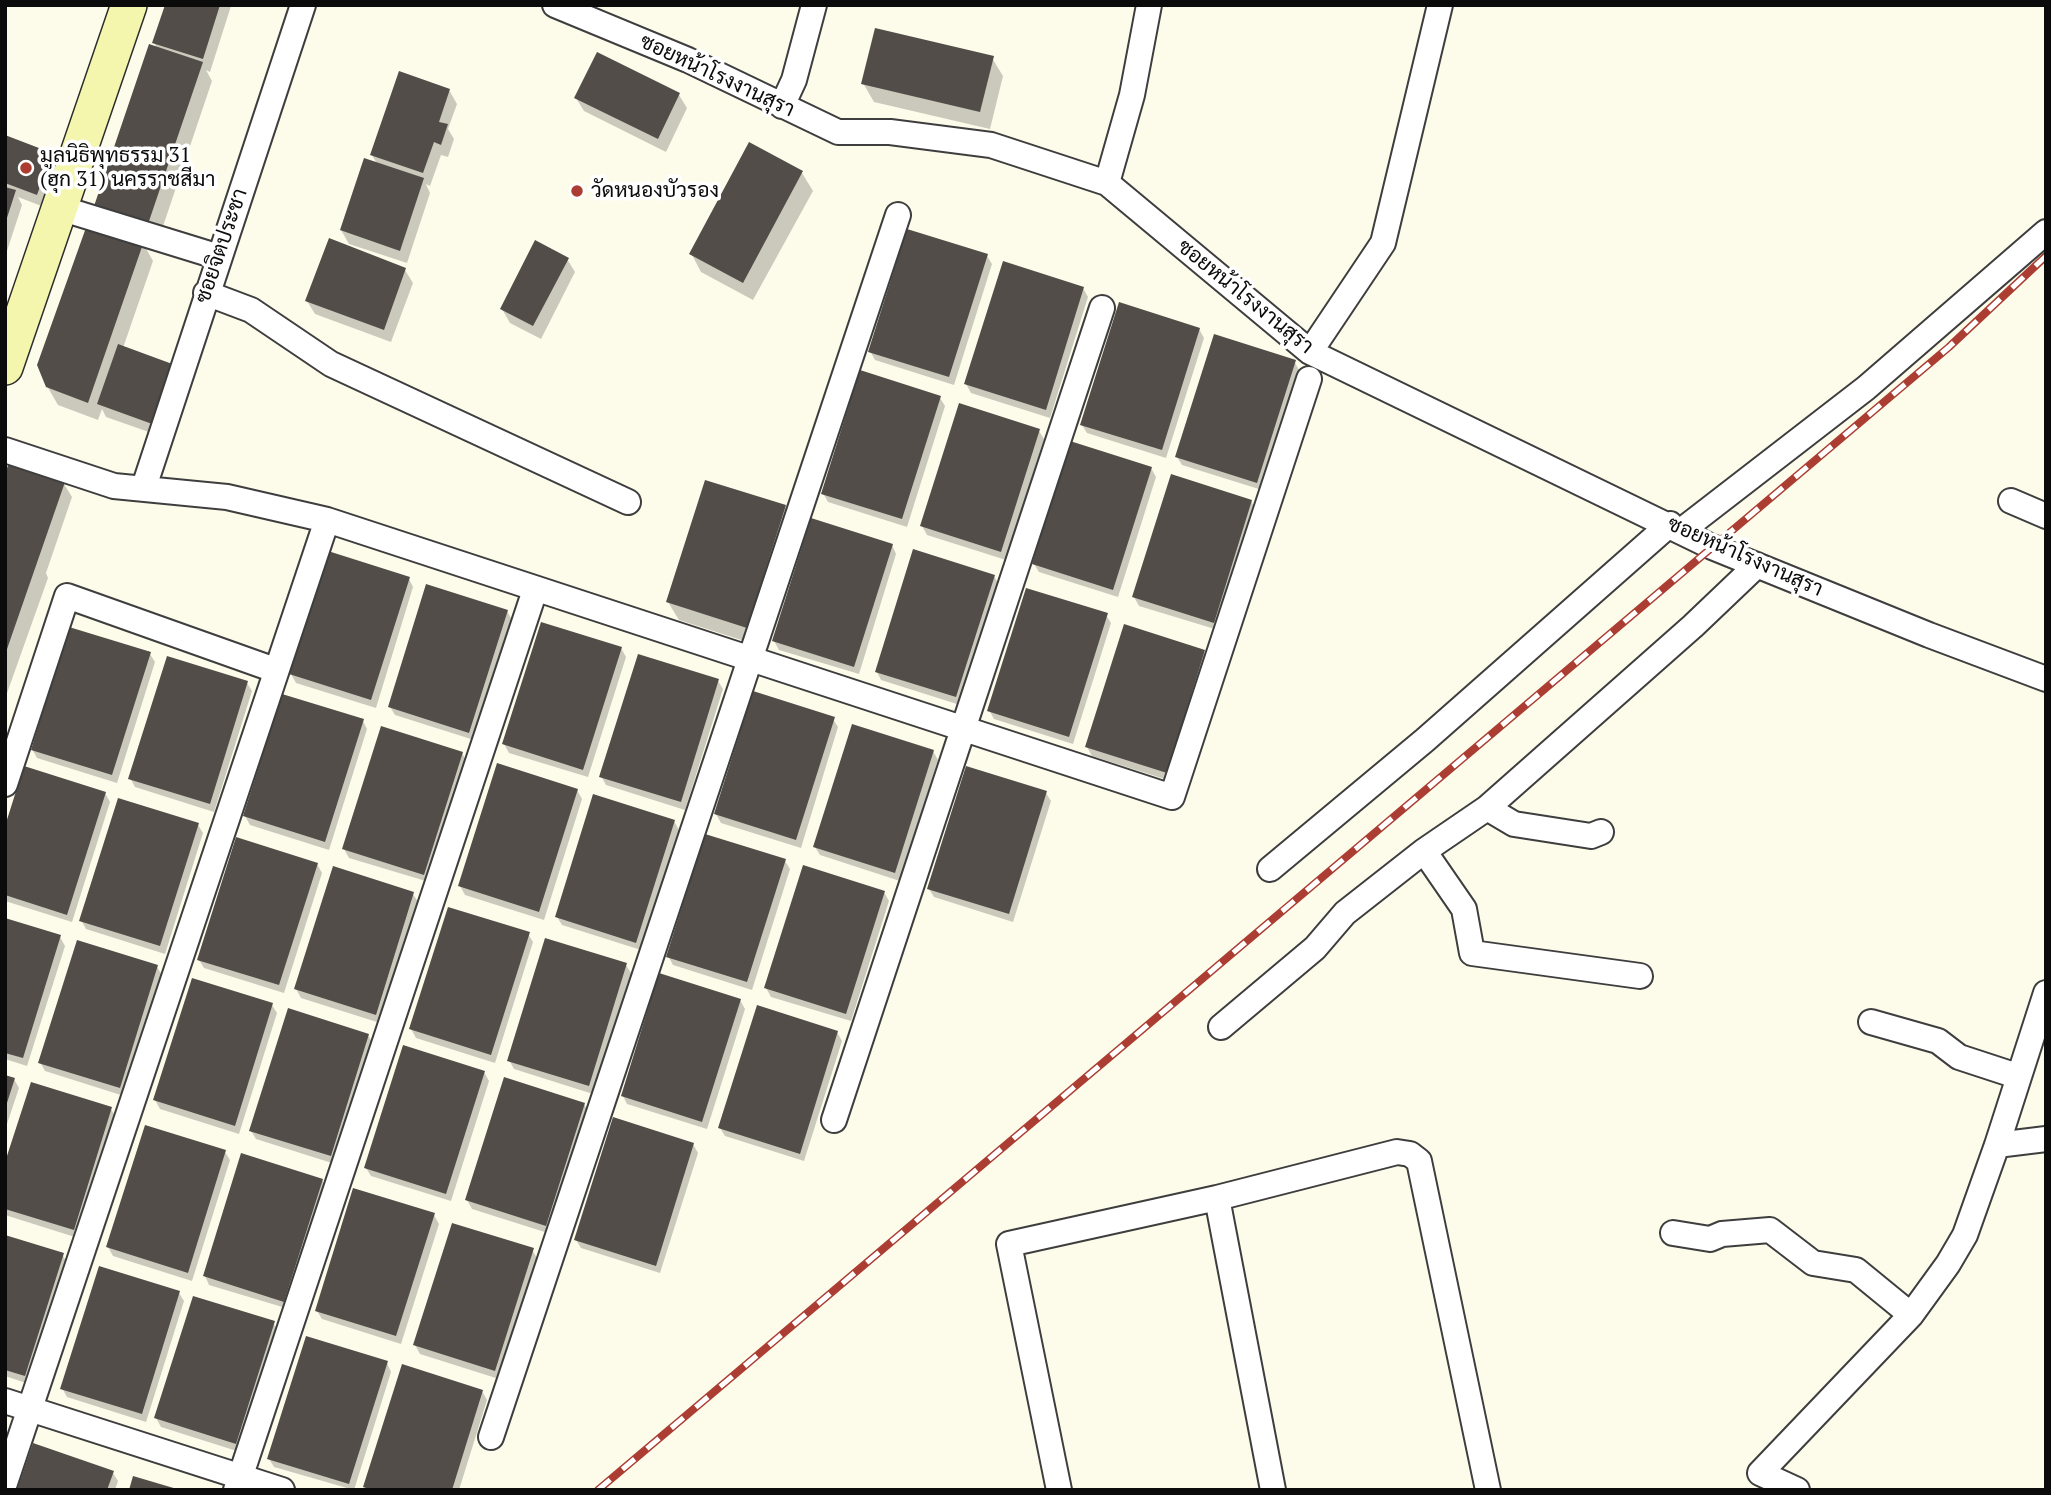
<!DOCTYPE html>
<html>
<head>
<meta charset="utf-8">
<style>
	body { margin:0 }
	#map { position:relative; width:2051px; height:1495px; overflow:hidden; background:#fdfceb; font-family:"PT Serif",serif }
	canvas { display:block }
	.frame { position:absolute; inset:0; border:7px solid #0b0b0b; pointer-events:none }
</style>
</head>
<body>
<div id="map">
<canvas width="2051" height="1495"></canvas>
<div class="frame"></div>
</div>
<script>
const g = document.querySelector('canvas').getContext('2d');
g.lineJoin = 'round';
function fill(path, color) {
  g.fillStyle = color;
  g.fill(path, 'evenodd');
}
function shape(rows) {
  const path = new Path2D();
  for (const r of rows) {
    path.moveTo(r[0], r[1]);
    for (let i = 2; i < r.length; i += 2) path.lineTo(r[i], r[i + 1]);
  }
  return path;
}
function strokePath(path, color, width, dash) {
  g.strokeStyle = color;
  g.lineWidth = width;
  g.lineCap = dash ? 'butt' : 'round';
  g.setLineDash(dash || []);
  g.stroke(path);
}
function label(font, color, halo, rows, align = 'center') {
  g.font = font + ' "PT Serif",Sarabun,serif';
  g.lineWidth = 7;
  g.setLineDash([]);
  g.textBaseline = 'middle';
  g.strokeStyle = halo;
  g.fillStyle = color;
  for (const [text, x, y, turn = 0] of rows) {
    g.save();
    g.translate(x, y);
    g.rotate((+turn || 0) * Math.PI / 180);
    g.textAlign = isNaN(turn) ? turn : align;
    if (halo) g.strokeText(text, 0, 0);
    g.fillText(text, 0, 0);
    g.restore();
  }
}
fill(shape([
	[167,5,231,6,210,72,206,70,212,81,156,247,143,243,153,261,123,348,163,437,106,417,102,409,98,420,58,405,47,386,158,49,154,43],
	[598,54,679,95,687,108,666,152,584,111,576,98],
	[992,58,1003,76,990,129,874,102,863,83],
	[449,90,457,104,448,129,454,139,448,157,441,155,430,186,426,184,430,193,407,263,349,244,341,230,377,164,372,155],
	[5,137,51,154,59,168,44,207,18,197,22,205,5,257],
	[802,173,813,191,753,300,701,272,691,253],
	[987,256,992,264,954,385,875,360,870,351],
	[567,259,575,272,541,339,510,323,502,309],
	[405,270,413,283,391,342,315,314,307,301],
	[1083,288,1088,297,1050,418,971,393,966,384],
	[1199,329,1204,338,1166,458,1087,433,1082,425],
	[1294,361,1299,370,1262,490,1182,465,1177,457],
	[940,398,945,406,907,527,828,502,823,493],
	[1039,431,1044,439,1006,560,927,535,922,526],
	[1151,468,1156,477,1118,597,1039,572,1034,564],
	[5,478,64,484,72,497,46,573,48,578,6,696],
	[1251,501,1256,510,1218,630,1139,606,1134,597],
	[785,506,795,525,757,645,679,620,668,602],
	[892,545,896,554,859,674,779,650,774,641],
	[994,576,999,585,960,705,881,680,877,672],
	[409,579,413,587,376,708,296,683,291,674],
	[507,611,512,620,474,740,395,715,390,707],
	[1106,615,1111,623,1073,744,994,719,989,710],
	[621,648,626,657,588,777,509,753,504,744],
	[1204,652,1209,660,1171,781,1092,756,1087,747],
	[150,654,155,662,117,783,37,758,32,749],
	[718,681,723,689,685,810,606,785,601,776],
	[247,683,252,691,214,812,135,787,130,778],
	[833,719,838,727,801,848,721,823,716,814],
	[363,721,367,729,329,850,250,825,245,816],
	[933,751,938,760,900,881,820,855,815,847],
	[462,753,467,762,429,882,349,858,344,849],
	[577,790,582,799,544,920,465,895,460,886],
	[105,793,110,802,72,922,5,901,5,832],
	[1046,793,1051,801,1013,922,934,897,929,889],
	[674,821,679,830,641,950,562,925,557,917],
	[198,825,203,833,165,954,86,929,81,920],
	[785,861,790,869,752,990,673,965,668,956],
	[317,864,322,873,284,993,204,968,199,960],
	[884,892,889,901,851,1021,771,997,766,988],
	[413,894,418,902,380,1023,301,998,296,989],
	[5,920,60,937,65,946,27,1066,5,1059],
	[528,934,533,942,495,1063,416,1038,411,1029],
	[626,965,631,973,593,1094,514,1069,509,1060],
	[157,967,162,975,124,1096,45,1071,40,1062],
	[740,1000,745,1009,707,1129,627,1104,623,1096],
	[272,1005,277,1013,239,1134,160,1109,155,1100],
	[837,1032,842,1041,804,1161,725,1136,720,1128],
	[368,1035,373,1044,335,1164,256,1139,251,1131],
	[484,1072,489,1081,451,1201,371,1176,366,1168],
	[5,1076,14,1079,19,1088,5,1130],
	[584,1104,589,1113,551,1234,472,1209,467,1200],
	[111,1109,116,1118,78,1238,5,1215,5,1168],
	[693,1144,698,1153,660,1273,581,1248,576,1240],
	[225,1152,230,1160,192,1281,113,1256,108,1247],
	[322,1180,327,1189,289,1309,209,1285,205,1276],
	[434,1215,439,1224,401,1344,322,1319,317,1311],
	[5,1236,62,1254,67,1263,29,1384,5,1376],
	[532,1250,537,1258,499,1379,420,1354,415,1345],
	[179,1293,184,1301,146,1422,67,1397,62,1388],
	[273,1323,278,1331,240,1452,161,1427,156,1418],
	[387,1363,391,1372,354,1490,274,1467,269,1459],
	[482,1391,487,1400,459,1490,367,1490,365,1487],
	[113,1473,118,1481,115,1490,18,1490]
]), '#0003');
fill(shape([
	[165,5,220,5,203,59,152,43],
	[875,28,994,56,980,112,861,84],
	[149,44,203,62,146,230,92,212],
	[597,52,680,93,658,139,574,98],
	[399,71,450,89,439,122,448,124,441,145,434,142,423,173,370,155],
	[5,135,52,153,37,195,5,183],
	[749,142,803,171,743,283,689,254],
	[364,158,424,178,400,251,340,230],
	[5,187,16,190,6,221,5,221],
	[88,222,144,241,88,403,46,387,37,365],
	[907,229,988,254,949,377,868,352],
	[329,238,406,268,384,330,305,301],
	[535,240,569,258,533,326,500,309],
	[1003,261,1084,287,1046,410,964,384],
	[1119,302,1200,328,1162,450,1080,425],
	[1214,334,1296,360,1257,483,1175,457],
	[118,344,175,365,155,425,97,404],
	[860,370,941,396,902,519,821,494],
	[959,403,1040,429,1001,552,920,526],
	[1070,441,1152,467,1113,590,1032,564],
	[9,463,65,482,6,652,5,473],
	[1171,474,1252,500,1214,623,1132,597],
	[705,480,786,505,747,628,666,602],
	[811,518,893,544,854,667,772,641],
	[913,549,995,575,956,697,875,672],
	[328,551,410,577,371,700,289,674],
	[426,584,508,610,469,733,388,707],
	[1026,588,1108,613,1069,737,987,711],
	[541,622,622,647,583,770,502,744],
	[1124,624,1205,650,1167,773,1085,747],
	[69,627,151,652,112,775,31,750],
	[638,654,719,679,681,802,599,777],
	[167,656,248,681,210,804,128,779],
	[753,691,835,717,796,840,714,814],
	[282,694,364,719,325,842,243,816],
	[852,724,934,750,895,873,813,847],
	[381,726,463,752,424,875,342,849],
	[497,763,578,789,539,912,458,886],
	[24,766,106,792,67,915,5,895,5,826],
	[966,766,1047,791,1009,914,927,889],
	[593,794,675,820,636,943,555,917],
	[118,798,199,823,160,946,79,921],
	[705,834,786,859,747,982,666,957],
	[236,837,318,863,279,985,197,960],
	[803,865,885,891,846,1014,764,988],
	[333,866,414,892,376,1015,294,989],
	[448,907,530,932,491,1055,409,1029],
	[5,918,61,935,23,1058,5,1053],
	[545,938,627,963,589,1086,507,1061],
	[77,940,158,965,120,1088,38,1063],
	[659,973,741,999,702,1122,621,1096],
	[192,978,273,1003,235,1126,153,1100],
	[757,1005,838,1031,800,1154,718,1128],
	[288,1008,369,1034,331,1156,249,1131],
	[403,1045,485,1071,446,1194,364,1168],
	[5,1075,15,1078,6,1106,5,1106],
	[504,1077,585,1103,546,1226,465,1200],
	[31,1082,112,1107,74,1230,5,1209,5,1162],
	[613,1117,694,1143,656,1266,574,1240],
	[145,1125,226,1150,188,1273,106,1247],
	[241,1153,323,1179,284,1302,203,1276],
	[353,1188,435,1213,396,1336,315,1311],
	[452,1223,534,1248,495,1371,413,1345],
	[5,1235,64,1253,25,1376,5,1370],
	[99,1266,180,1291,142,1414,60,1389],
	[193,1296,275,1321,236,1444,154,1418],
	[306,1336,388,1361,349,1484,267,1459],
	[402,1364,483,1390,452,1490,372,1490,363,1487],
	[33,1443,114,1471,107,1490,17,1490],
	[133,1476,177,1489,177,1490,129,1490]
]), '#524d48');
const street = shape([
	[555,5,688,60,838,132,890,132,991,145,1107,183,1310,352,1712,547,1929,635,2046,679],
	[782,106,794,80,814,5],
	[1107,183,1132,95,1149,5],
	[60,208,219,257],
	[206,293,251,310,331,364,628,502],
	[1310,352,1383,243,1440,5],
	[5,450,114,486,227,497,327,520,1172,797,1309,379],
	[144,487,303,5],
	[2011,501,2046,516],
	[1681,531,1866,388,2046,232],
	[5,784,67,596,275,670],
	[1487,808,1424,851,1464,909,1472,953,1640,976],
	[1601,832,1591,836,1514,824,1487,808,1693,626,1757,565],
	[1270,869,1425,740,1670,524],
	[1871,1022,1938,1041,1959,1057,2017,1076],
	[1221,1027,1315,948,1345,913,1424,851],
	[834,1120,1102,308],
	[1997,1145,2046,1139],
	[1217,1198,1397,1152,1410,1154,1419,1161,1488,1490],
	[1673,1233,1710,1239,1722,1234,1770,1230,1813,1263,1856,1270,1911,1315],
	[5,1401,282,1490],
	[491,1437,898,215],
	[5,1483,327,520],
	[236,1490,535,590],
	[1059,1490,1009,1244,1217,1198,1273,1490],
	[1797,1490,1760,1473,1911,1315,1948,1264,1965,1235,1997,1145,2046,993]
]);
const secondary = shape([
	[5,367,129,5]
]);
strokePath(street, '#3e3e3e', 28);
strokePath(secondary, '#2d2d2d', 38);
strokePath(street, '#fff', 24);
strokePath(secondary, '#f5f6ad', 35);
const rail = shape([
	[598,1490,1949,347,2046,256]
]);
strokePath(rail, '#ab3d33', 8);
strokePath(rail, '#fff', 5, [16]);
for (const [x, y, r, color] of [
	[26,168,7,"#ab3d33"],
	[577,191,7,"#ab3d33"]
]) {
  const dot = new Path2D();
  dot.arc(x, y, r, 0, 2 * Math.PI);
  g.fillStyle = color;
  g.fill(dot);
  strokePath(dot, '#fff', 2.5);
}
label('21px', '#0b0b0b', '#fff', [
	["ซอยหน้าโรงงานสุรา",717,76,25],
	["ซอยจิตประชา",222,246,-71],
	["ซอยหน้าโรงงานสุรา",1245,297,39],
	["ซอยหน้าโรงงานสุรา",1745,557,24]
]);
label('21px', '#0b0b0b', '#fff', [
	["มูลนิธิพุทธรรม 31",40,156],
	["(ฮุก 31) นครราชสีมา",40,180],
	["วัดหนองบัวรอง",591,191]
], 'left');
</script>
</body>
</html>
